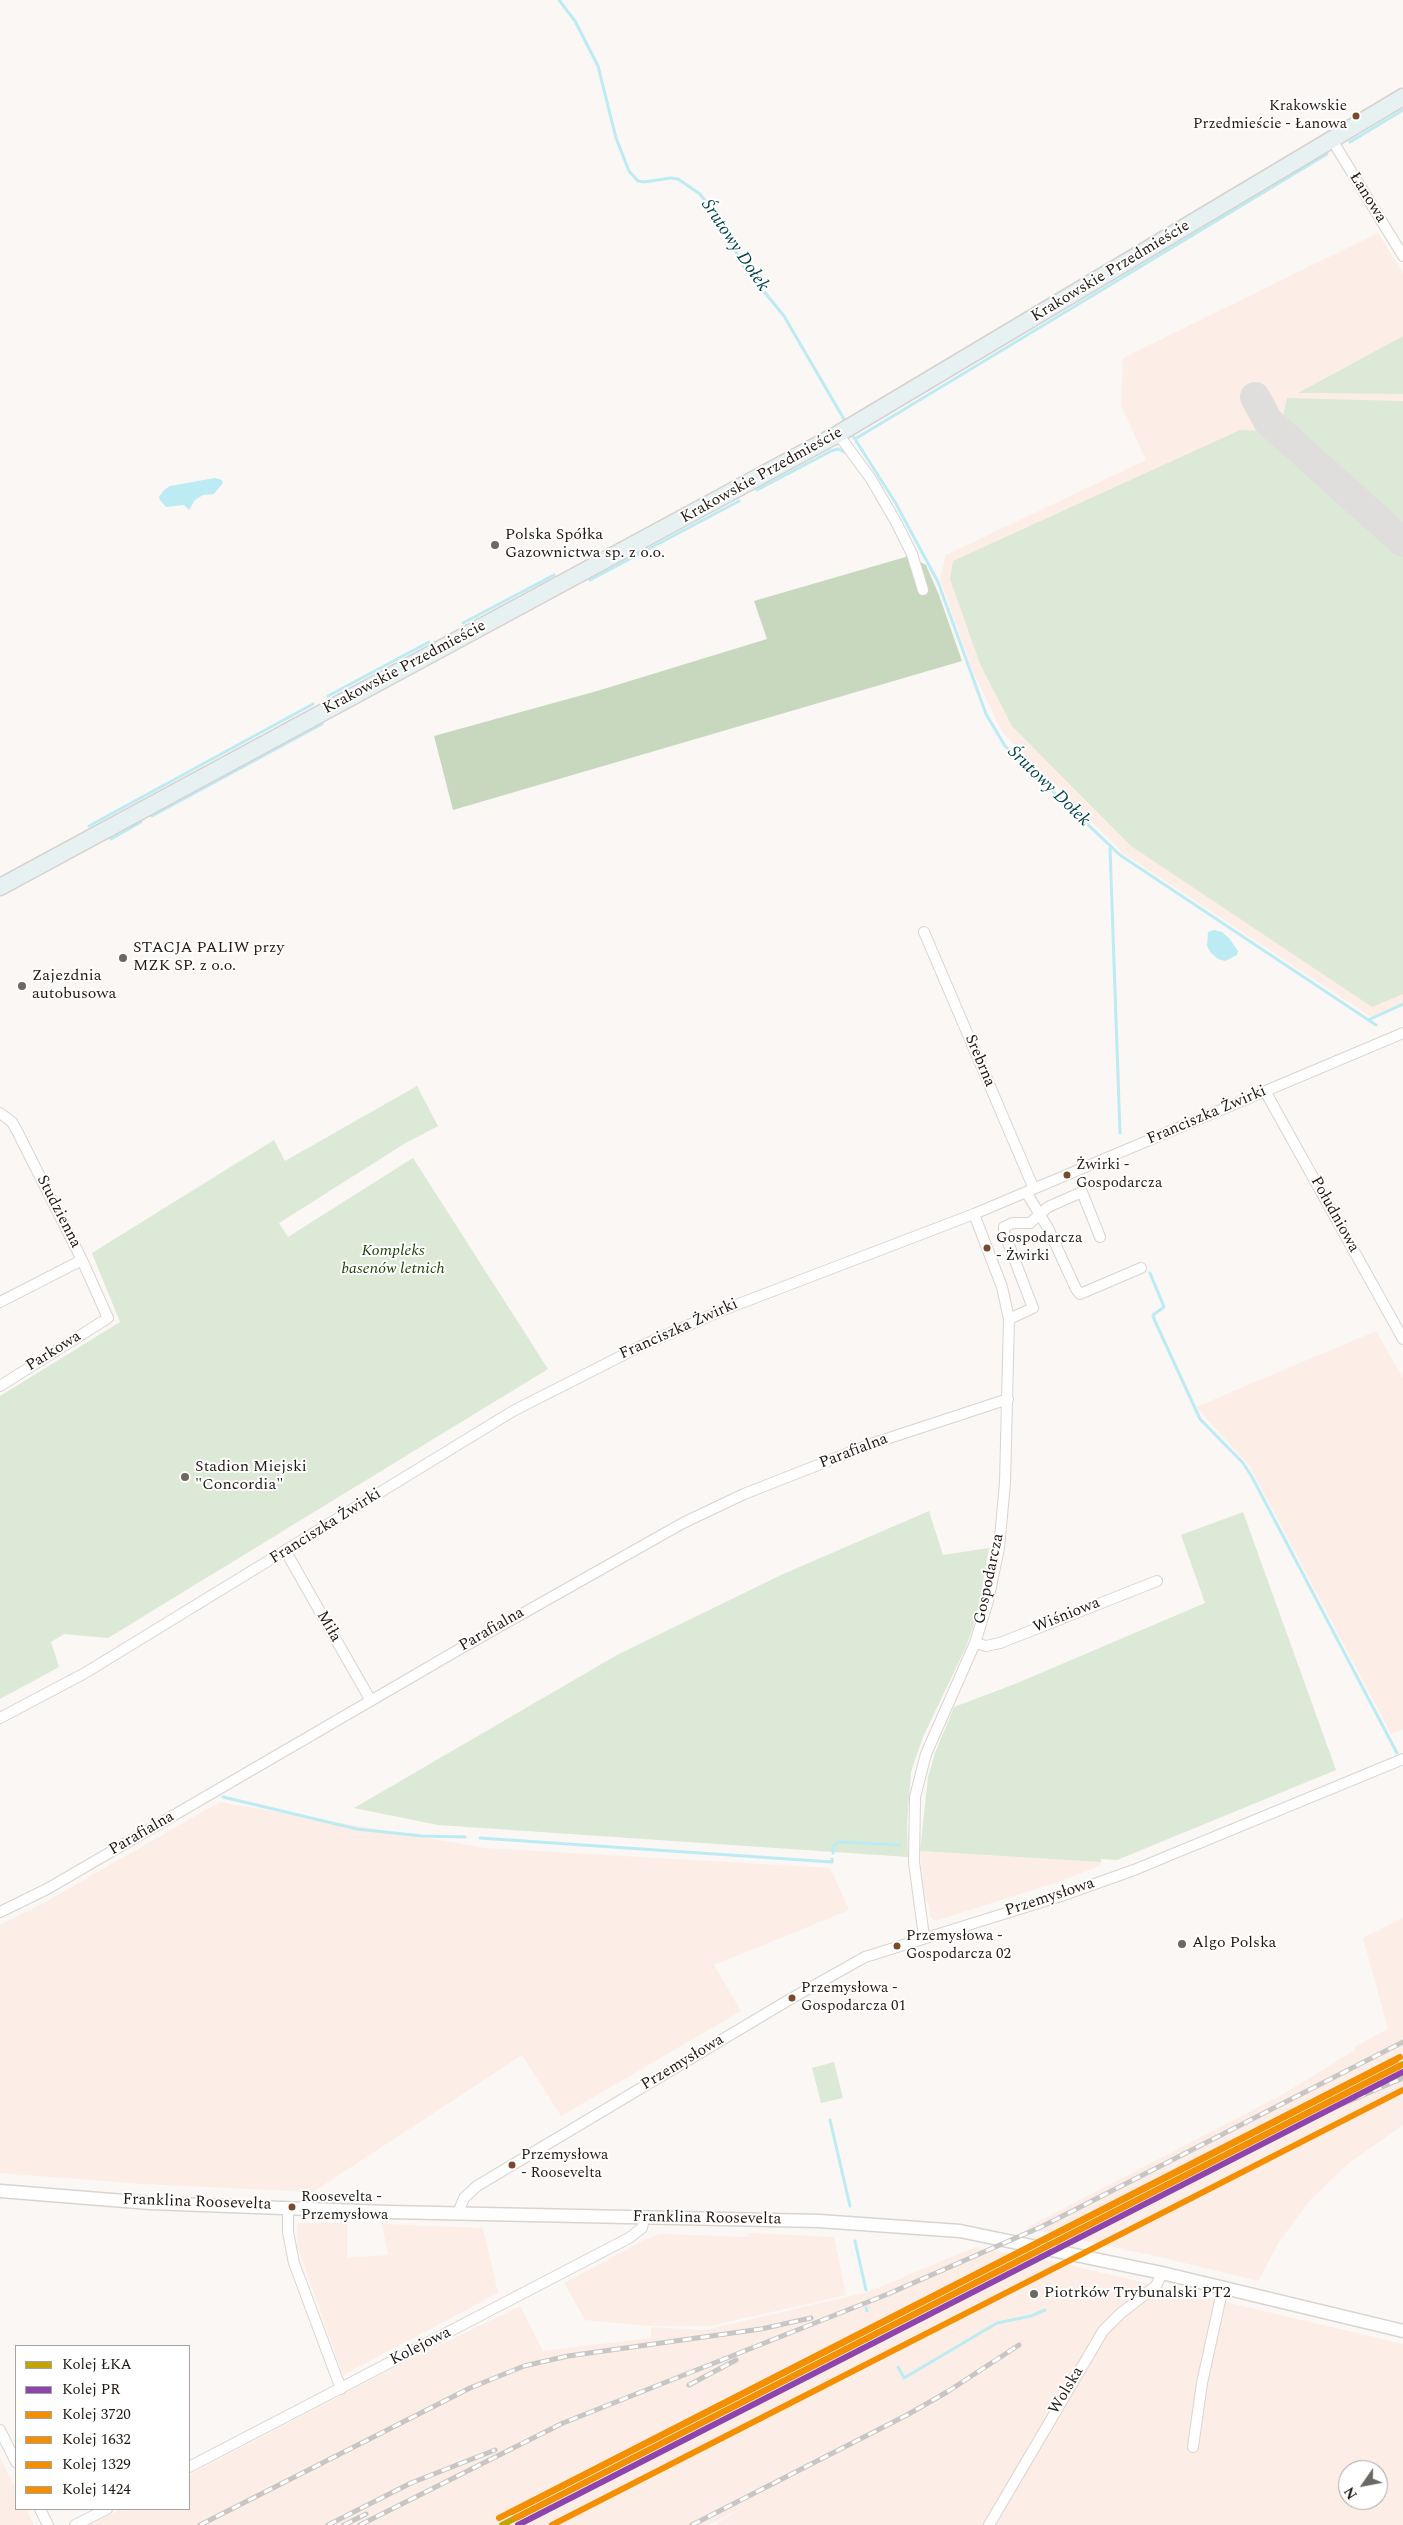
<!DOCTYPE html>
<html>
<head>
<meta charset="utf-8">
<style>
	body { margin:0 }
	#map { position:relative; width:1403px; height:2525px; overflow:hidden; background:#faf7f5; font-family:Spectral,serif }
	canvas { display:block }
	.legend { position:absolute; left:15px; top:2345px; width:175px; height:165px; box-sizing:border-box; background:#fff; border:1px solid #a7a3a1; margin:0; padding:6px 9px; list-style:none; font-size:15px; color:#231913 }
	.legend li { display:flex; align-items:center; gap:10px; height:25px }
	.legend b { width:25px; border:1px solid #a7a3a1 }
	.north { position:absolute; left:1338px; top:2460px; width:50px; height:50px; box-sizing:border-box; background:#fff; border:1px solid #a7a3a1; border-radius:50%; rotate:237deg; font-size:14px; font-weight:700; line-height:20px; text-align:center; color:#231913 }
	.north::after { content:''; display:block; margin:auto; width:18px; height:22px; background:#6e6762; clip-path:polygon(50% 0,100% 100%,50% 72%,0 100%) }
</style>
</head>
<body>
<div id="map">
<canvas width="1403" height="2525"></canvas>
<ul class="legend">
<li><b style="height:6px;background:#c2a505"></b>Kolej ŁKA</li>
<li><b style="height:6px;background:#8e44ad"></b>Kolej PR</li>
<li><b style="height:6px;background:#f48f01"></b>Kolej 3720</li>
<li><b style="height:6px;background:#f48f01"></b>Kolej 1632</li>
<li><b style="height:6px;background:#f48f01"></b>Kolej 1329</li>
<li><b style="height:6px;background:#f48f01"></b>Kolej 1424</li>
</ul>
<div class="north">N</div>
</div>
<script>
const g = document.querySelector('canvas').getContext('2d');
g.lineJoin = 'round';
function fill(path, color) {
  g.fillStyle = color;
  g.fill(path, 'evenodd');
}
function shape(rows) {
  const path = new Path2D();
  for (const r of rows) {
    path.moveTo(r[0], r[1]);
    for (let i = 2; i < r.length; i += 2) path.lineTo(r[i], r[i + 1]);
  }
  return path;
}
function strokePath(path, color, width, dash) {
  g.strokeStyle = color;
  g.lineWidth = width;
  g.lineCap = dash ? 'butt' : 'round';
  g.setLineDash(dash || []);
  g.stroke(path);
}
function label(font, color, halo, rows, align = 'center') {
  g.font = font + ' Spectral,serif';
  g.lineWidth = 4;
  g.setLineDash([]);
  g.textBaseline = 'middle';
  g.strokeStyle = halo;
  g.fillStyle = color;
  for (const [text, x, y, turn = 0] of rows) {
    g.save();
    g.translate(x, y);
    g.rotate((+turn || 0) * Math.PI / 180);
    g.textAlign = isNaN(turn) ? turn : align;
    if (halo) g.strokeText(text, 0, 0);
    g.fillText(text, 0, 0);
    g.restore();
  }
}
fill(shape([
	[1378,233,1403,273,1403,336,1299,393,1403,394,1403,1003,1371,1017,1124,854,1002,732,971,667,940,579,946,555,1146,460,1121,405,1123,358],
	[1376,1331,1403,1378,1403,1730,1391,1734,1249,1465,1196,1407],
	[220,1802,485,1848,830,1868,849,1910,714,1965,741,2011,561,2116,522,2055,313,2192,142,2184,0,2173,0,1925,42,1904],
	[920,1851,1101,1862,1101,1865,1064,1880,935,1921,930,1917,928,1902,924,1899],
	[1403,1918,1403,2125,1349,2163,1311,2199,1279,2242,1258,2281,1164,2258,1026,2228,1280,2096,1355,2050,1354,2047,1388,2029,1363,1938],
	[298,2223,347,2223,347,2258,388,2255,382,2224,483,2228,498,2293,343,2375,297,2246],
	[749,2233,834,2237,846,2295,710,2326,648,2326,585,2320,564,2283,646,2239,660,2234,747,2237],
	[975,2247,1069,2265,1403,2344,1403,2525,715,2525,742,2508,708,2525,89,2525,121,2509,189,2509,189,2475,401,2364,520,2306,543,2351,651,2338,651,2327,705,2330,868,2292],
	[1348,2470,1378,2470,1378,2500,1348,2500],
	[0,2457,16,2489,16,2509,26,2509,34,2525,0,2525]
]), '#fceee6');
fill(shape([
	[1403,336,1403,394,1298,393],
	[1287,398,1403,401,1403,530,1282,421],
	[1240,430,1262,431,1403,557,1403,994,1372,1007,1131,846,1012,726,980,664,950,579,953,561],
	[417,1086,438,1126,404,1144,279,1223,288,1237,413,1158,548,1369,108,1638,64,1634,51,1642,59,1667,0,1699,0,1396,120,1322,92,1253,274,1140,285,1161],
	[929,1511,943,1555,989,1548,977,1616,966,1647,923,1737,911,1772,907,1823,908,1857,438,1825,354,1808,617,1655,781,1575],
	[1243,1512,1336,1770,1117,1860,1101,1859,1101,1862,920,1851,928,1777,935,1753,954,1707,1015,1684,1205,1603,1181,1535],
	[834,2062,843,2098,821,2103,812,2068]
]), '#dce9d6');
fill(shape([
	[909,556,926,565,939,595,962,661,453,810,434,736,597,691,767,639,754,601]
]), '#c7d8bf');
fill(shape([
	[215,478,222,480,223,483,214,494,203,495,195,500,189,510,184,505,166,507,160,500,159,497,164,490,170,486],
	[1214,930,1222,932,1229,938,1238,951,1237,955,1225,961,1218,959,1211,953,1207,946,1208,932]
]), '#bdebf4');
strokePath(shape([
	[559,0,575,21,598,66,616,138,629,171,638,181,644,182,671,178,678,179,700,194,718,218,744,267,784,316,845,421],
	[1350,142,1403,110],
	[853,436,895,502,938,582,986,714,1005,746,1120,855,1376,1025],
	[855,439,1327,154],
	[757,490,831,451,838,449,844,452],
	[590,580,739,501],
	[463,623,554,575],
	[328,696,429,642],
	[152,816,322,724],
	[89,826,313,704],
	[111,839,141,822],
	[1110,848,1120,1133],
	[1368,1020,1403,1004],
	[1109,1166,1117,1163],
	[1150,1273,1164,1307,1153,1315,1154,1319,1200,1419,1243,1463,1252,1477,1397,1753],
	[223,1797,357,1829,422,1836,465,1837],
	[480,1838,832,1862,832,1859],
	[833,1853,833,1847,838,1842,900,1845],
	[830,2120,850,2206],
	[855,2241,866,2290],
	[866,2308,867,2311],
	[898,2367,904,2378,997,2323,1031,2316,1045,2310]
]), '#bdebf4', 3);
strokePath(shape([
	[1255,397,1268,421,1403,542]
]), '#e0dedd', 30);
const minor = shape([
	[1332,140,1403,256],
	[838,434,871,479,896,522,912,554,923,590],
	[924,932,1034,1189],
	[1265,1091,1403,1339],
	[0,1113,12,1122,17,1131,82,1260,108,1318,0,1386],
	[1026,1192,1048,1228,1076,1289,1080,1294,1141,1268],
	[0,1302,82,1260],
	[1009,1319,1033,1308,1004,1232,1004,1227,1013,1223,1030,1223,1048,1207,1082,1192,1100,1237],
	[286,1552,371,1701],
	[975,1643,986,1646,1000,1643,1157,1581],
	[0,1718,85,1673,513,1411,639,1347,723,1310,974,1214,1403,1033],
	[0,1912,47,1889,458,1650,683,1523,744,1494,874,1443,1008,1399],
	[924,1937,914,1862,915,1797,926,1754,975,1643,988,1601,999,1548,1005,1483,1009,1319,1002,1287,974,1214],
	[288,2207,288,2232,294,2263,341,2389],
	[458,2213,464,2198,477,2186,792,1998,865,1957,1061,1896,1134,1870,1403,1759],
	[0,2430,16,2462],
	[1193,2447,1202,2383,1223,2287],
	[189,2467,629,2238,642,2228,644,2218],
	[40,2509,48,2525],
	[75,2525,107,2509],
	[989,2525,1103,2331,1121,2313,1156,2286,1162,2273]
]);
const tertiary = shape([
	[0,2191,150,2203,388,2212,819,2221,960,2231,1162,2273,1403,2331]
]);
const primary = shape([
	[0,887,838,434,1403,97]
]);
strokePath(minor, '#dad4d0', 12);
strokePath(tertiary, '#dad4d0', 15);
strokePath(primary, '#d6d2d0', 19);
strokePath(minor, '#fefefe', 10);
strokePath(tertiary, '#fefefe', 12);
strokePath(primary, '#e7f1f2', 16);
const rail = shape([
	[1340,2105,1403,2078],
	[689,2385,736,2360],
	[200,2525,470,2388,524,2366,568,2356,761,2329,811,2318],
	[328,2525,411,2483,495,2450],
	[344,2525,366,2514],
	[360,2525,563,2423,888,2294,1043,2226,1403,2042],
	[692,2525,907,2415,947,2392,1019,2345]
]);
strokePath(rail, '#c7c6c5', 5);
strokePath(rail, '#fff', 3, [9]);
strokePath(shape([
	[502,2525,1403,2064]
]), '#c2a505', 6);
strokePath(shape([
	[518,2525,1403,2072]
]), '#8e44ad', 6);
strokePath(shape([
	[499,2518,1400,2057]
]), '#f48f01', 6);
strokePath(shape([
	[516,2518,1400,2066]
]), '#f48f01', 6);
strokePath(shape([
	[552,2525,1403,2090]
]), '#f48f01', 6);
strokePath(shape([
	[512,2512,1396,2060]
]), '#f48f01', 6);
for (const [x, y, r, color] of [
	[1356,116,4.5,"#7a4b2a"],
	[495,545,5,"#6e6762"],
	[123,958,5,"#6e6762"],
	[22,986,5,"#6e6762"],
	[1067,1175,4.5,"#7a4b2a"],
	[987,1248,4.5,"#7a4b2a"],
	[185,1477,5,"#6e6762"],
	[1182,1944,5,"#6e6762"],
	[897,1946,4.5,"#7a4b2a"],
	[792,1998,4.5,"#7a4b2a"],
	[512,2165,4.5,"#7a4b2a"],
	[292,2207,4.5,"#7a4b2a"],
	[1034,2294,5,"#6e6762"]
]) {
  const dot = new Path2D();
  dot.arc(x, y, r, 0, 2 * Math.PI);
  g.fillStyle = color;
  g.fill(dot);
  strokePath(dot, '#fff', 2);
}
label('15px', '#231913', '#fff', [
	["Krakowskie",1347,107,"right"],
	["Przedmieście - Łanowa",1347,125,"right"],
	["Żwirki -",1076,1166],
	["Gospodarcza",1076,1184],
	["Gospodarcza",996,1239],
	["- Żwirki",996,1257],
	["Przemysłowa -",906,1937],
	["Gospodarcza 02",906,1955],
	["Przemysłowa -",801,1989],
	["Gospodarcza 01",801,2007],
	["Przemysłowa",521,2156],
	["- Roosevelta",521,2174],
	["Roosevelta -",301,2198],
	["Przemysłowa",301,2216]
], 'left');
label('16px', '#231913', '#fff', [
	["Łanowa",1367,198,58],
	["Krakowskie Przedmieście",1111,272,-31],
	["Krakowskie Przedmieście",762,476,-29],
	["Krakowskie Przedmieście",405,668,-28],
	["Srebrna",979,1061,67],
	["Franciszka Żwirki",1207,1116,-23],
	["Studzienna",58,1212,63],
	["Południowa",1334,1215,61],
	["Franciszka Żwirki",679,1330,-24],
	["Parkowa",54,1352,-32],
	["Parafialna",854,1452,-21],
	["Franciszka Żwirki",326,1527,-32],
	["Gospodarcza",990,1579,-78],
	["Wiśniowa",1067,1616,-22],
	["Miła",328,1627,60],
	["Parafialna",492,1630,-30],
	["Parafialna",142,1834,-30],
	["Przemysłowa",1050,1898,-18],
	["Przemysłowa",683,2063,-31],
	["Franklina Roosevelta",197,2203,2],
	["Franklina Roosevelta",707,2219,1],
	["Kolejowa",421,2347,-27],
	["Wolska",1067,2391,-59]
]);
label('16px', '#231913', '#fff', [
	["Polska Spółka",505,536],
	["Gazownictwa sp. z o.o.",505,554],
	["STACJA PALIW przy",133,949],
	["MZK SP. z o.o.",133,967],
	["Zajezdnia",32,977],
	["autobusowa",32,995],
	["Stadion Miejski",195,1468],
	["\"Concordia\"",195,1486],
	["Algo Polska",1192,1944],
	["Piotrków Trybunalski PT2",1044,2294]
], 'left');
label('italic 16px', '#1a4406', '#fff', [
	["Kompleks",393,1252],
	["basenów letnich",393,1270]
]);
label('italic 18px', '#03434d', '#fff', [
	["Śrutowy Dołek",734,246,56],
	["Śrutowy Dołek",1048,787,44]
]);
</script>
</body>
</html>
